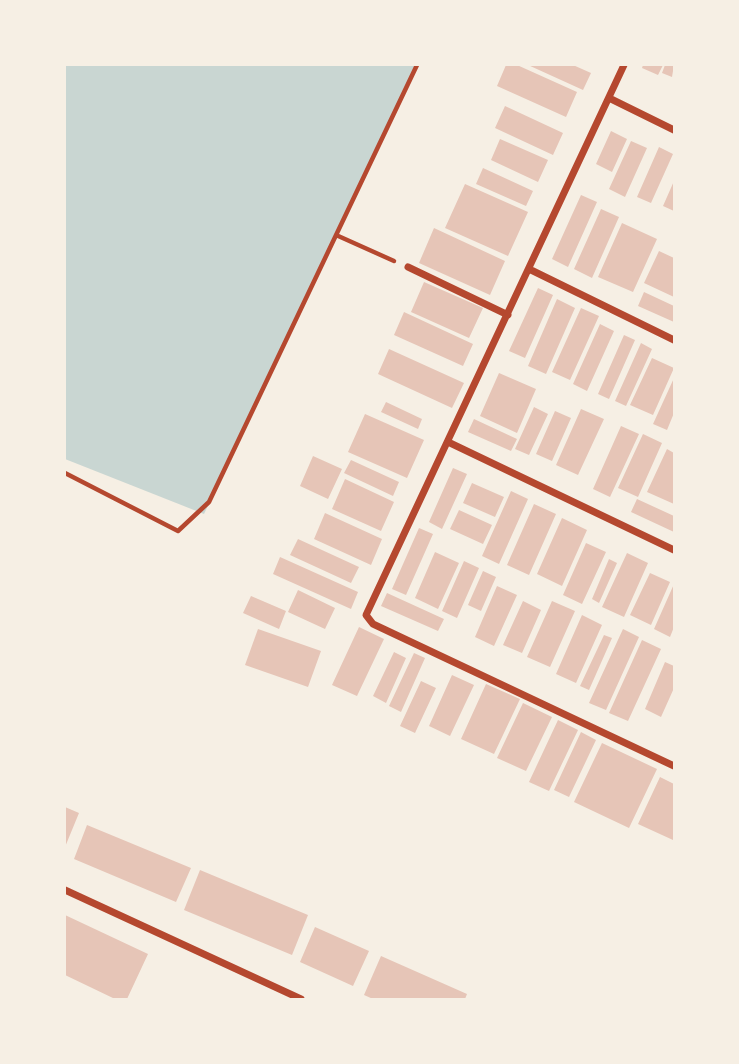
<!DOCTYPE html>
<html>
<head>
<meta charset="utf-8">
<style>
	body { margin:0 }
	#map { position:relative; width:739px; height:1064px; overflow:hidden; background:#f6efe4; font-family:"Playfair Display",serif }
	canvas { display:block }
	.frame { position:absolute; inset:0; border:66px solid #f6efe4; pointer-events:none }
</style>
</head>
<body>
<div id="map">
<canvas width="739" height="1064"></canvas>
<div class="frame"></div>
</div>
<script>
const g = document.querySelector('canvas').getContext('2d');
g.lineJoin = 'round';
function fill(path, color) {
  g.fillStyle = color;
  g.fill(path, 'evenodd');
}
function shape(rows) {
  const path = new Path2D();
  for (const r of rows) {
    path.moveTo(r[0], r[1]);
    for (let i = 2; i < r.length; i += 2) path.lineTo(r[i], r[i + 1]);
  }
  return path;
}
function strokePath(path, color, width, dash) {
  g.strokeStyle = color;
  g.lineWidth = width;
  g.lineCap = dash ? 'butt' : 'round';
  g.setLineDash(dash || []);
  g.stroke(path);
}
fill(shape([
	[65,65,417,65,204,514,65,459]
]), '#c9d6d2');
fill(shape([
	[506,65,517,65,577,92,566,117,497,86],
	[528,65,573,65,591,73,583,90],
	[643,65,663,65,658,75,642,68],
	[665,65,674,65,672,77,662,73],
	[505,106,563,133,553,155,495,128],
	[611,131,627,139,612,172,596,164],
	[500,139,548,160,538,182,491,160],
	[631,141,647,148,625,197,609,189],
	[659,147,673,154,651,203,637,197],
	[483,168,533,191,526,206,476,184],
	[674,181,674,211,663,206],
	[465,184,528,212,508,256,445,228],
	[581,195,597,202,568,267,552,259],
	[601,209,619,217,592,278,574,269],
	[622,223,657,239,633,292,598,277],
	[434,228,505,261,490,295,419,263],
	[659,251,674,258,674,297,644,283],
	[424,282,483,308,469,338,411,312],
	[538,288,553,295,525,358,509,351],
	[644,292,674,306,674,322,638,306],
	[557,299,575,308,546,374,528,366],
	[581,308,599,316,570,380,552,372],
	[404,312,473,344,463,366,394,335],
	[600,324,614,331,587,391,573,384],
	[624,335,635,340,609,399,598,394],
	[641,343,652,349,626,406,615,401],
	[389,349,464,383,452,408,378,374],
	[652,358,674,368,653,415,630,405],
	[499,373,536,389,517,433,480,416],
	[674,378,674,413,667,430,653,424],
	[386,402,422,419,418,429,381,412],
	[534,407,548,414,529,455,515,449],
	[581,409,604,419,578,475,556,465],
	[555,411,571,418,552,461,536,454],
	[365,414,424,440,407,478,348,452],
	[474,419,517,439,511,451,468,432],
	[621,426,639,434,610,497,593,489],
	[643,434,662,443,638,497,618,488],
	[667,449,674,453,674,504,647,492],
	[313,456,342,469,328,499,300,486],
	[351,460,399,482,393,496,344,473],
	[453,468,467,474,442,529,429,522],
	[345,479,394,502,381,531,332,509],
	[472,483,504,497,495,517,463,503],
	[511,491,528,499,499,564,482,556],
	[637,499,674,516,674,532,631,512],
	[534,504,556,514,529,575,507,565],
	[459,510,492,525,483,544,450,529],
	[325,513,382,539,371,565,314,539],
	[562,518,587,530,562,586,537,574],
	[419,528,433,534,406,595,392,589],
	[298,539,359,567,351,583,290,555],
	[586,543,606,552,582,604,563,595],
	[435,552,459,563,438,609,415,598],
	[627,553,648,563,624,617,602,607],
	[280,557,358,592,351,609,273,574],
	[609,559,617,563,599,603,592,599],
	[464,561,479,568,457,618,442,611],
	[483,571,496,577,481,611,468,605],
	[650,573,670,582,651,625,630,615],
	[674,584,674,627,670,637,654,629],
	[497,586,517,595,494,646,475,637],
	[298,590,335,608,325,629,288,612],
	[387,593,444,619,438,631,381,606],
	[251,596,286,611,279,629,243,613],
	[523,601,541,610,522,653,503,645],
	[552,601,575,611,550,667,527,657],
	[582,615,602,625,576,683,556,674],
	[359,627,384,639,357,696,332,685],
	[258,629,321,651,308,687,245,665],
	[623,629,639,637,606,710,589,703],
	[604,635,612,638,589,690,580,686],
	[642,640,661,649,628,721,609,713],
	[394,652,406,658,386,703,373,696],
	[414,653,425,658,401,712,389,706],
	[665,662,674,666,674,688,661,717,645,709],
	[452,675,474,685,450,736,429,726],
	[421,681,436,688,415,733,400,726],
	[486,684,520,699,494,754,461,739],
	[523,703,552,717,526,771,497,758],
	[558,720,578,730,549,791,529,782],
	[581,732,596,740,569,797,554,790],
	[602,743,657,769,629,828,574,802],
	[660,777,674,784,673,840,638,824],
	[65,807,79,813,65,847],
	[87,825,191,868,176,902,74,859],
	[200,870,308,915,292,955,184,910],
	[65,915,148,954,127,999,115,999,65,975],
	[315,927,369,951,353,986,300,962],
	[381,956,467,994,465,999,373,999,364,995]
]), '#e6c5b7');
strokePath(shape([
	[336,235,394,261],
	[65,473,178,531,209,502,417,65]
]), '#b5482f', 4.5);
strokePath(shape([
	[624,65,366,615,373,624,674,766],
	[609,98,674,130],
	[408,267,508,315],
	[529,269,674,340],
	[448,442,674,550],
	[65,890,301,999]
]), '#b5482f', 7);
</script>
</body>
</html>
